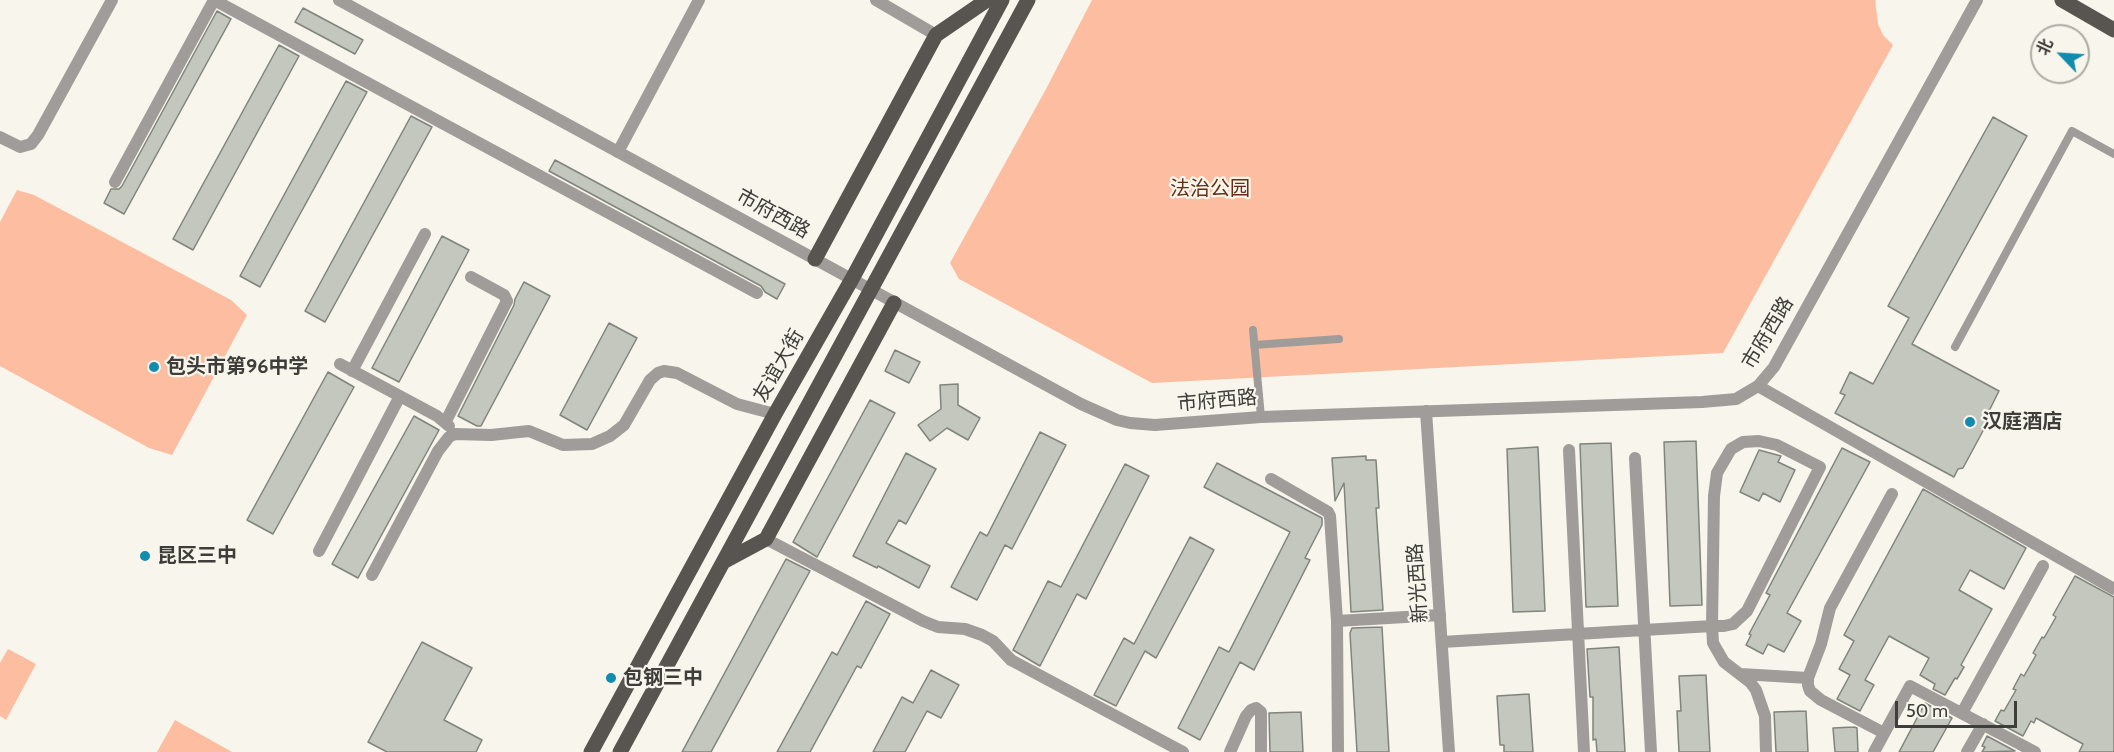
<!DOCTYPE html>
<html>
<head>
<meta charset="utf-8">
<style>
	body { margin:0 }
	#map { position:relative; width:2114px; height:752px; overflow:hidden; background:#f7f5ec; font-family:Cabin,"Noto Sans SC",sans-serif }
	canvas { display:block }
	.north { position:absolute; left:2030px; top:24px; width:60px; height:60px; box-sizing:border-box; background:#f7f5ec; border:2px solid #adaba4; border-radius:50%; rotate:295deg; font-size:16px; font-weight:700; line-height:24px; text-align:center; color:#3e3d39 }
	.north::after { content:''; display:block; margin:auto; width:21px; height:27px; background:#118bae; clip-path:polygon(50% 0,100% 100%,50% 72%,0 100%) }
	.scale { position:absolute; left:1895px; top:701px; width:122px; height:27px; box-sizing:border-box; border:3px solid #3e3d39; border-top:0; padding-left:8px; font-size:18px; line-height:21px; white-space:nowrap; color:#3e3d39; -webkit-text-stroke:4px #f7f5ec; paint-order:stroke }
</style>
</head>
<body>
<div id="map">
<canvas width="2114" height="752"></canvas>
<div class="north">北</div>
<div class="scale">50 m</div>
</div>
<script>
const g = document.querySelector('canvas').getContext('2d');
g.lineJoin = 'round';
function fill(path, color) {
  g.fillStyle = color;
  g.fill(path, 'evenodd');
}
function shape(rows) {
  const path = new Path2D();
  for (const r of rows) {
    path.moveTo(r[0], r[1]);
    for (let i = 2; i < r.length; i += 2) path.lineTo(r[i], r[i + 1]);
  }
  return path;
}
function strokePath(path, color, width, dash) {
  g.strokeStyle = color;
  g.lineWidth = width;
  g.lineCap = dash ? 'butt' : 'round';
  g.setLineDash(dash || []);
  g.stroke(path);
}
function label(font, color, halo, rows, align = 'center') {
  g.font = font + ' Cabin,"Noto Sans SC",sans-serif';
  g.lineWidth = 4.5;
  g.setLineDash([]);
  g.textBaseline = 'middle';
  g.strokeStyle = halo;
  g.fillStyle = color;
  for (const [text, x, y, turn = 0] of rows) {
    g.save();
    g.translate(x, y);
    g.rotate((+turn || 0) * Math.PI / 180);
    g.textAlign = isNaN(turn) ? turn : align;
    if (halo) g.strokeText(text, 0, 0);
    g.fillText(text, 0, 0);
    g.restore();
  }
}
fill(shape([
	[1092,0,1875,0,1878,24,1883,35,1893,45,1723,353,1152,383,959,279,950,263,1046,89],
	[17,190,34,195,231,300,247,315,172,455,149,448,0,366,0,222],
	[8,649,36,664,6,720,0,716,0,663],
	[175,720,232,752,157,752]
]), '#fdbda1');
const building = shape([
	[303,8,363,40,355,54,295,22,303,8],
	[217,11,231,19,124,214,104,203,111,189,119,189,122,186,217,11],
	[279,45,299,56,193,250,173,239,279,45],
	[346,81,367,92,260,287,240,276,346,81],
	[411,116,432,127,325,322,305,311,411,116],
	[1993,117,2027,136,1912,344,1999,391,1989,411,1991,416,1963,468,1958,469,1954,477,1835,413,1845,395,1840,393,1850,372,1873,384,1909,318,1888,306,1993,117],
	[555,160,785,284,777,299,765,292,761,286,549,171,555,160],
	[442,236,469,250,399,382,372,368,442,236],
	[524,282,550,296,481,426,477,426,458,416,514,305,515,299,524,282],
	[609,323,637,338,587,430,560,415,609,323],
	[895,350,920,362,909,383,885,371,895,350],
	[328,372,354,387,273,534,247,520,328,372],
	[958,384,958,405,980,418,968,440,947,428,930,441,918,425,941,409,940,385,958,384],
	[870,400,895,413,817,557,793,542,870,400],
	[414,416,439,430,358,578,332,564,414,416],
	[1040,432,1066,445,1012,549,1005,545,977,600,951,587,980,532,987,536,1040,432],
	[1696,441,1702,605,1670,606,1664,442,1696,441],
	[1611,443,1618,606,1586,607,1580,444,1611,443],
	[1538,447,1545,611,1513,612,1507,449,1538,447],
	[1842,448,1870,462,1787,613,1801,621,1784,652,1768,644,1763,654,1746,645,1751,635,1749,634,1770,595,1766,593,1842,448],
	[1759,450,1781,456,1778,462,1795,470,1780,502,1763,493,1759,501,1740,492,1759,450],
	[906,453,936,469,906,524,899,520,886,543,930,566,919,588,878,566,877,568,853,556,906,453],
	[1366,456,1366,460,1376,460,1379,508,1376,508,1383,610,1351,612,1344,483,1335,501,1332,458,1366,456],
	[1217,463,1322,518,1322,525,1305,558,1310,560,1254,670,1240,662,1200,740,1178,728,1219,647,1229,652,1290,532,1204,487,1217,463],
	[1125,464,1149,476,1086,599,1077,594,1040,666,1013,650,1048,581,1061,587,1125,464],
	[1923,489,2026,548,2004,589,1970,570,1959,590,1992,609,1961,665,1964,667,1957,679,1955,678,1945,695,1933,689,1935,684,1920,675,1929,658,1889,636,1865,680,1874,685,1860,711,1837,699,1850,675,1839,669,1854,641,1844,635,1923,489],
	[1190,537,1214,550,1156,658,1145,651,1116,706,1094,695,1124,638,1134,644,1190,537],
	[786,559,810,571,711,752,682,752,786,559],
	[2075,576,2114,597,2114,752,2079,752,2083,744,2036,718,2034,723,2031,721,2023,736,1995,721,2001,710,2004,711,2016,690,2013,689,2021,674,2024,676,2036,655,2033,653,2042,637,2044,638,2056,617,2053,615,2075,576],
	[866,601,890,614,861,668,857,666,810,752,777,752,832,652,837,655,866,601],
	[1382,627,1389,752,1357,752,1350,633,1352,628,1382,627],
	[422,642,472,668,444,720,482,740,476,752,387,752,368,742,422,642],
	[1619,647,1625,752,1597,752,1596,739,1593,740,1593,697,1590,697,1587,649,1619,647],
	[931,670,959,685,941,718,927,711,905,752,873,752,902,697,913,703,931,670],
	[1706,675,1710,752,1679,752,1677,711,1681,711,1679,676,1706,675],
	[1529,694,1533,752,1504,752,1504,745,1500,745,1497,696,1529,694],
	[1925,703,1952,718,1933,752,1899,752,1925,703],
	[1806,711,1808,752,1776,752,1774,712,1806,711],
	[1301,712,1303,752,1270,752,1269,713,1301,712],
	[1854,727,1857,728,1858,752,1835,752,1833,728,1854,727],
	[1987,736,2015,751,1982,752,1985,747,1982,746,1987,736]
]);
fill(building, '#c4c7be');
strokePath(building, '#81847c', 1.5);
strokePath(shape([
	[1253,330,1261,417],
	[1254,345,1339,339],
	[1955,347,2072,131,2114,154]
]), '#9f9c99', 8);
strokePath(shape([
	[214,0,757,293],
	[876,0,936,35],
	[0,137,20,147,31,144,38,135,112,0],
	[618,152,699,0],
	[115,182,214,0],
	[340,364,437,416,449,426],
	[352,371,425,234],
	[1758,386,2114,589],
	[446,421,507,301,504,295,471,277],
	[1569,450,1584,752],
	[1635,458,1651,752],
	[1271,479,1328,512,1330,516,1337,621,1338,752],
	[766,539,923,621,938,627,965,629,982,635,993,641,1011,660,1183,752],
	[319,551,400,396],
	[372,575,438,451,449,437,455,434,491,435,529,431,563,445,592,444,610,436,624,425,650,380,658,373,664,371,677,373,737,404,775,414],
	[1337,621,1440,615],
	[1442,642,1644,630,1712,626,1724,626,1733,624,1747,611,1820,467,1777,445,1759,441,1743,442,1731,449,1717,473,1714,496,1712,626,1713,643,1724,662,1750,682,1756,690,1765,716,1766,752],
	[1741,674,1808,678],
	[1962,713,2043,566],
	[1884,733,1821,700,1810,691,1808,685,1808,678,1821,644,1830,608,1892,494],
	[1230,752,1246,716,1251,710,1256,708,1261,712,1261,752],
	[1874,752,1910,686,2035,752],
	[1967,752,1983,724]
]), '#9f9c99', 12);
strokePath(shape([
	[339,0,1081,404,1117,420,1130,423,1155,425,1261,417,1702,402,1736,399,1758,386,1774,367,1977,0],
	[1426,411,1449,752]
]), '#9f9c99', 12);
strokePath(shape([
	[2062,0,2114,30],
	[815,259,936,35,987,0],
	[725,561,766,539,894,303],
	[591,752,775,414,852,279,1002,0],
	[620,752,1028,0]
]), '#58544f', 15);
for (const [x, y, r, color] of [
	[154,367,6,"#118bae"],
	[1970,422,6,"#118bae"],
	[145,556,6,"#118bae"],
	[611,678,6,"#118bae"]
]) {
  const dot = new Path2D();
  dot.arc(x, y, r, 0, 2 * Math.PI);
  g.fillStyle = color;
  g.fill(dot);
  strokePath(dot, '#f7f5ec', 2);
}
label('20px', '#652f13', '#f7f5ec', [
	["法治公园",1210,189]
]);
label('20px', '#3e3d39', '#f7f5ec', [
	["市府西路",773,214,29],
	["市府西路",1768,333,-59],
	["友谊大街",779,366,-60],
	["市府西路",1217,401,-5],
	["新光西路",1418,583,-94]
]);
label('bold 20px', '#3e3d39', '#f7f5ec', [
	["包头市第96中学",166,367],
	["汉庭酒店",1982,422],
	["昆区三中",157,556],
	["包钢三中",623,678]
], 'left');
</script>
</body>
</html>
